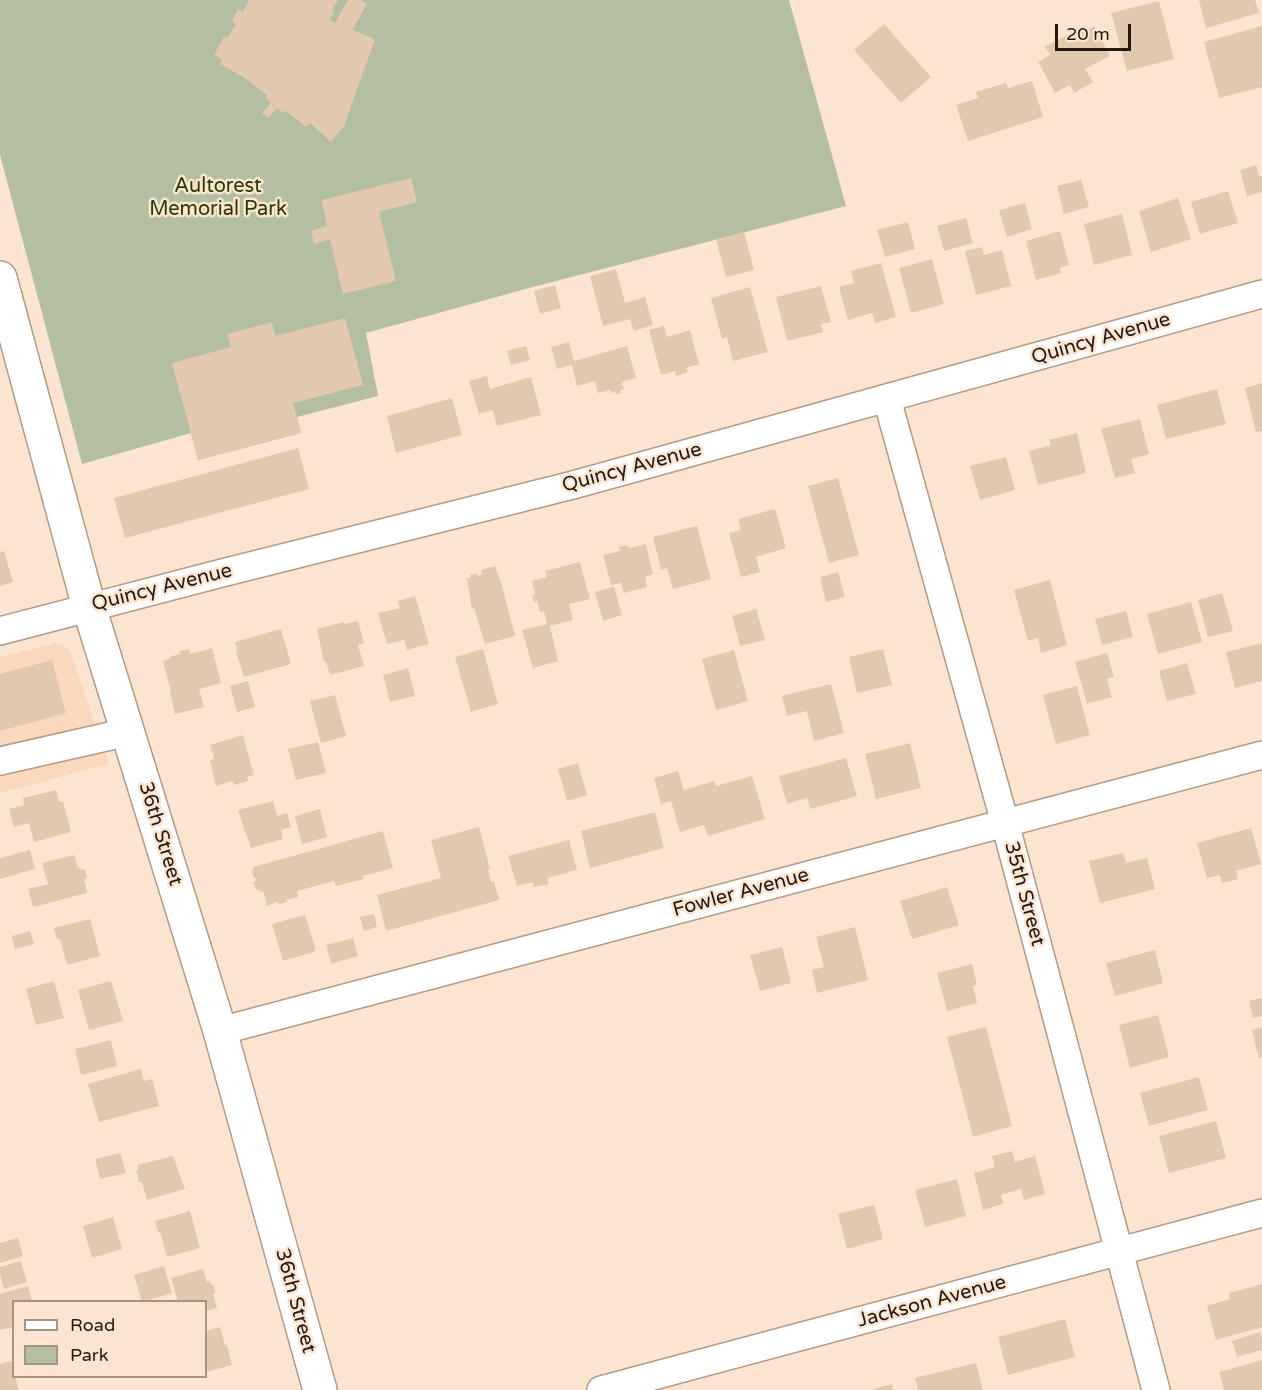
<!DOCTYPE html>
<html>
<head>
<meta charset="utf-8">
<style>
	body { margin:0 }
	#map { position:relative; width:1262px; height:1390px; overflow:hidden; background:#fbe5d1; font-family:"Varela Round",sans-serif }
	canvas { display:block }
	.legend { position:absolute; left:12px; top:1300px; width:195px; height:78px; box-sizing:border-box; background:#fbe5d1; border:2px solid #a59384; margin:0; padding:8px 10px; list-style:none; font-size:18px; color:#231910 }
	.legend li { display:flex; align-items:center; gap:12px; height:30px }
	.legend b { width:30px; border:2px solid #a59384 }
	.scale { position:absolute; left:1055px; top:24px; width:76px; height:27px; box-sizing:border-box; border:3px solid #231910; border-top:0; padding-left:8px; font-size:18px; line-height:21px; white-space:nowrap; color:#231910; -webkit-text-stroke:4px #fbe5d1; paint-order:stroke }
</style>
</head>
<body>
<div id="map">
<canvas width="1262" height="1390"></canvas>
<ul class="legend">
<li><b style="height:8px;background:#fff"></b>Road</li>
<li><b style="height:16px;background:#b4bea3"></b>Park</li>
</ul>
<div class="scale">20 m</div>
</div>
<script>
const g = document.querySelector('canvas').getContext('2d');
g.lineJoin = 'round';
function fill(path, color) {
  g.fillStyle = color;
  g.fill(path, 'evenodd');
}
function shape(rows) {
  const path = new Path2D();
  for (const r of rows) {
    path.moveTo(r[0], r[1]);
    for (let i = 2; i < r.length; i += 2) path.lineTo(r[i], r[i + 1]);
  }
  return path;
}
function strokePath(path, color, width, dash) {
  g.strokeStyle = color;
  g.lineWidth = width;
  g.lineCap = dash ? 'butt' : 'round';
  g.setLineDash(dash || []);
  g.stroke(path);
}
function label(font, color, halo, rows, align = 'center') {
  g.font = font + ' "Varela Round",sans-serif';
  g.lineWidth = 5;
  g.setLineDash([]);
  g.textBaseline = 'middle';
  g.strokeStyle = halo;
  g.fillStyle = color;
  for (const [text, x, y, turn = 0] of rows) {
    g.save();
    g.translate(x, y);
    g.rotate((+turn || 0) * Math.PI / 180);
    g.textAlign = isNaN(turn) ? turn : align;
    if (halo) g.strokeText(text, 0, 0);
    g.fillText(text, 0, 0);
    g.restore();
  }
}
fill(shape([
	[56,643,64,646,70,651,109,764,0,793,0,657]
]), '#fad8bb');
fill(shape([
	[0,0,789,0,846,206,529,288,366,333,378,396,297,417,301,433,198,460,191,433,82,464,0,155]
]), '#b4bea3');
fill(shape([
	[249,0,338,0,332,10,334,12,330,20,335,23,348,0,360,0,367,4,352,30,375,39,344,126,331,142,310,123,306,127,286,111,283,113,277,108,268,118,262,113,271,103,265,98,267,95,245,78,220,64,222,60,214,55,224,36,227,38,236,24,232,22,238,9,243,12],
	[1199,0,1255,0,1259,13,1206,28],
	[1159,1,1174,59,1127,71,1111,13],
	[884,24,931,77,901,103,854,50],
	[1094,26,1110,56,1085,69,1093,82,1074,93,1070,85,1055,93,1038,62,1050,55,1045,47,1073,32,1075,36],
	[1262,26,1262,87,1219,98,1204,42],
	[1032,81,1043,117,968,141,956,105,978,98,976,92,1006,83,1008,88],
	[1256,165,1259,176,1262,176,1262,192,1247,196,1240,170],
	[411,178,417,202,379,212,396,281,343,294,330,239,314,244,311,231,327,226,322,200],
	[1081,180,1089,207,1064,214,1057,186],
	[1228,191,1238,223,1200,234,1191,202],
	[1178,198,1191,239,1151,252,1139,211],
	[1025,203,1032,229,1007,237,999,210],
	[1122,214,1132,255,1094,265,1084,224],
	[966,218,973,243,944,251,937,226],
	[908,222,915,249,885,257,877,230],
	[1060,231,1069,265,1060,268,1061,273,1036,280,1026,241],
	[744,232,754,270,726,277,716,240],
	[982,247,984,255,1002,250,1011,286,976,295,965,251],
	[932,259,944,304,911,313,899,268],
	[881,263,896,317,875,323,872,313,848,320,839,287,854,283,851,271],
	[616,269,625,303,645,297,653,325,634,331,630,319,603,326,590,276],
	[555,285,561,308,540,314,534,291],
	[821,286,831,322,821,324,823,332,787,341,776,297],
	[750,287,768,352,733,361,727,337,722,339,711,298],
	[345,318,363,385,293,403,301,433,198,460,172,363,231,347,227,334,272,322,275,336],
	[664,326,667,337,690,330,699,364,686,368,688,372,676,376,675,371,661,375,649,330],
	[569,342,574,361,627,346,636,378,622,382,624,389,620,391,621,393,616,394,616,392,612,393,610,390,598,393,595,381,577,386,572,365,557,369,551,347],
	[526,346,530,360,511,365,507,351],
	[487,376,490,389,531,377,541,415,497,426,493,410,479,414,469,381],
	[1262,383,1262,431,1256,432,1245,388],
	[1217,389,1226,424,1166,439,1157,405],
	[452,398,462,435,396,453,387,416],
	[1140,419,1149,454,1131,459,1135,473,1115,478,1101,429],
	[1077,433,1086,473,1038,485,1029,451,1051,445,1049,440],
	[298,448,309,489,125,538,114,498],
	[1006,457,1015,490,980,500,970,466],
	[838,478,859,555,829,563,808,486],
	[775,509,786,548,756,557,760,572,741,577,729,533,741,530,738,519],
	[697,526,711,579,673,589,667,568,661,570,653,537],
	[646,544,653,574,645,577,647,587,624,593,621,583,611,585,603,555,620,551,619,547,628,545,629,548],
	[4,551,13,582,0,586,0,552],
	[580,562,590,599,569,604,573,620,550,626,558,661,533,668,522,630,547,624,544,611,540,612,537,601,534,602,532,595,535,595,532,581,547,577,545,571],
	[495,566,502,585,515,636,485,644,474,608,472,609,467,578,471,578,470,575,477,573,478,576,480,575,482,573,481,570],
	[838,572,845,597,826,602,820,577],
	[1050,580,1067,645,1041,653,1038,638,1028,641,1014,590],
	[614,587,622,615,603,621,595,592],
	[1222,593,1233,631,1208,637,1198,600],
	[415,596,429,644,407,650,404,640,387,644,378,613,400,608,398,601],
	[1191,602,1202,642,1158,654,1147,614],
	[756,609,765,640,740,646,732,616],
	[1126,611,1133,637,1102,645,1095,619],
	[358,621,364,643,358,645,364,666,330,675,326,662,324,662,317,629,344,622,345,624],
	[281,629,291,664,244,677,236,652,237,651,235,642],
	[1262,643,1262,681,1235,688,1226,652],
	[212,648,221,683,199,689,204,707,175,714,170,692,171,692,163,661,169,659,169,657,180,654,180,651,189,649,191,654],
	[483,649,498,704,471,712,455,657],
	[883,649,892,685,857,693,849,657],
	[734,650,748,701,716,710,702,659],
	[1107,653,1114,677,1107,679,1112,697,1087,704,1075,662],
	[52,660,66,713,0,731,0,674],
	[1187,663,1196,694,1167,701,1159,671],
	[408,668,415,696,390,702,383,675],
	[248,681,255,707,237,712,230,686],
	[831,684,844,733,814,741,807,711,787,716,782,696],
	[1077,686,1090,735,1056,744,1043,695],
	[335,695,346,736,321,743,310,701],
	[243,735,254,775,247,777,248,781,234,785,233,781,216,786,210,760,214,759,210,745],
	[318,742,326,773,296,780,288,749],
	[910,743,921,788,876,799,865,754],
	[846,758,857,796,810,809,807,798,787,804,779,776],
	[578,763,587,795,567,801,558,769],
	[678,771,684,790,714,781,716,786,752,776,765,819,708,836,704,825,680,832,671,801,661,804,654,778],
	[56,790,59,802,63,801,71,832,34,842,29,823,14,827,9,809,24,805,23,798],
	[273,801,277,816,287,813,291,827,281,830,283,839,251,848,246,833,245,833,238,810],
	[320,809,327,837,302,844,295,816],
	[655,812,664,848,590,868,581,831],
	[479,827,490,869,488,870,491,882,494,881,499,900,386,931,377,895,441,878,431,840],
	[1251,828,1261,864,1236,871,1238,879,1222,883,1220,875,1207,878,1197,843],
	[383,831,393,868,363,876,364,879,336,886,334,881,297,891,298,897,286,900,287,902,279,904,278,902,267,906,263,891,259,892,259,889,256,890,253,881,257,881,256,878,254,879,252,870,253,870,253,867],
	[569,840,577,870,547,878,549,884,534,887,533,882,517,886,508,856],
	[30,850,35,869,0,879,0,858],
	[1123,853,1126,863,1147,858,1155,889,1100,903,1089,861],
	[74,855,78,868,80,867,81,870,85,869,87,878,84,879,87,893,33,907,28,889,48,884,42,863],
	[947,887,959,925,912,939,900,901],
	[374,914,377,927,364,931,360,917],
	[305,915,316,950,314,951,314,952,283,961,272,924],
	[90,919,100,956,67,965,60,939,57,939,54,928],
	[855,927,868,980,817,993,812,970,824,967,816,937],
	[30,931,34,944,15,949,12,936],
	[353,938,358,956,331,964,326,945],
	[782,947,791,983,760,991,750,955],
	[1155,950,1163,983,1115,996,1106,963],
	[972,964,977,985,973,986,977,1003,947,1011,937,973],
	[54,981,64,1018,36,1025,26,989],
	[111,981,123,1021,89,1030,78,990],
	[1262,998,1262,1016,1253,1018,1249,1001],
	[1158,1015,1169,1057,1130,1068,1119,1025],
	[986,1027,1012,1126,973,1137,947,1037],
	[1262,1027,1262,1057,1259,1058,1252,1030],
	[111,1040,117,1066,81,1075,75,1049],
	[141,1069,144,1081,152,1079,159,1106,99,1122,88,1084],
	[1199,1077,1208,1110,1149,1126,1140,1093],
	[1216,1121,1226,1158,1169,1173,1159,1136],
	[1012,1151,1015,1162,1035,1156,1045,1194,1024,1200,1021,1189,1001,1195,1003,1204,983,1210,974,1173,995,1167,992,1156],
	[120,1153,126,1173,100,1179,95,1159],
	[173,1156,185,1189,147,1200,142,1182,139,1182,136,1170,138,1170,137,1165],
	[957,1179,966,1216,925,1227,915,1190],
	[874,1205,883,1239,847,1249,838,1214],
	[190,1211,200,1248,167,1257,160,1232,158,1232,155,1221],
	[113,1217,122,1249,92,1258,83,1226],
	[18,1238,23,1256,0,1263,0,1243],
	[21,1261,27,1282,4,1289,0,1274,0,1267],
	[164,1266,172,1293,142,1302,134,1275],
	[203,1269,207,1282,210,1281,211,1285,213,1284,216,1293,213,1293,217,1308,206,1311,206,1302,178,1302,171,1278],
	[1262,1284,1262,1327,1216,1340,1207,1306,1230,1299,1229,1293],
	[28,1286,32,1302,14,1302,14,1327,0,1330,0,1294],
	[1065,1319,1075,1357,1008,1375,998,1337],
	[220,1327,225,1345,227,1345,232,1365,206,1372,206,1331],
	[1260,1332,1262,1338,1262,1350,1237,1357,1232,1341],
	[1262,1360,1262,1390,1224,1390,1219,1372],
	[11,1361,14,1376,15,1376,19,1390,0,1390,0,1364],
	[976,1363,983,1390,918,1390,915,1378],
	[892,1384,893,1390,874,1390,873,1389]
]), '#e3c8b0');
const minor = shape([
	[887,399,1005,823,1156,1390],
	[0,631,222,573,573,485,1262,294],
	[0,761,128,732],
	[220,1031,1262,755],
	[601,1390,1262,1213]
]);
const major = shape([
	[0,278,89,607,220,1031,320,1390]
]);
strokePath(minor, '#b59b85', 30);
strokePath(major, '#b59b85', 36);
strokePath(minor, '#fff', 27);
strokePath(major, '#fff', 33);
label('20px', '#2a3900', '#fbe5d1', [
	["Aultorest",218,187],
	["Memorial Park",218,210]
]);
label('20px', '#231910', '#fbe5d1', [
	["Quincy Avenue",1101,339,-16],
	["Quincy Avenue",632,468,-15],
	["Quincy Avenue",162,588,-14],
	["36th Street",160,834,73],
	["Fowler Avenue",741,893,-15],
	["35th Street",1024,894,75],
	["36th Street",295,1301,75],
	["Jackson Avenue",932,1302,-15]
]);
</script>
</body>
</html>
